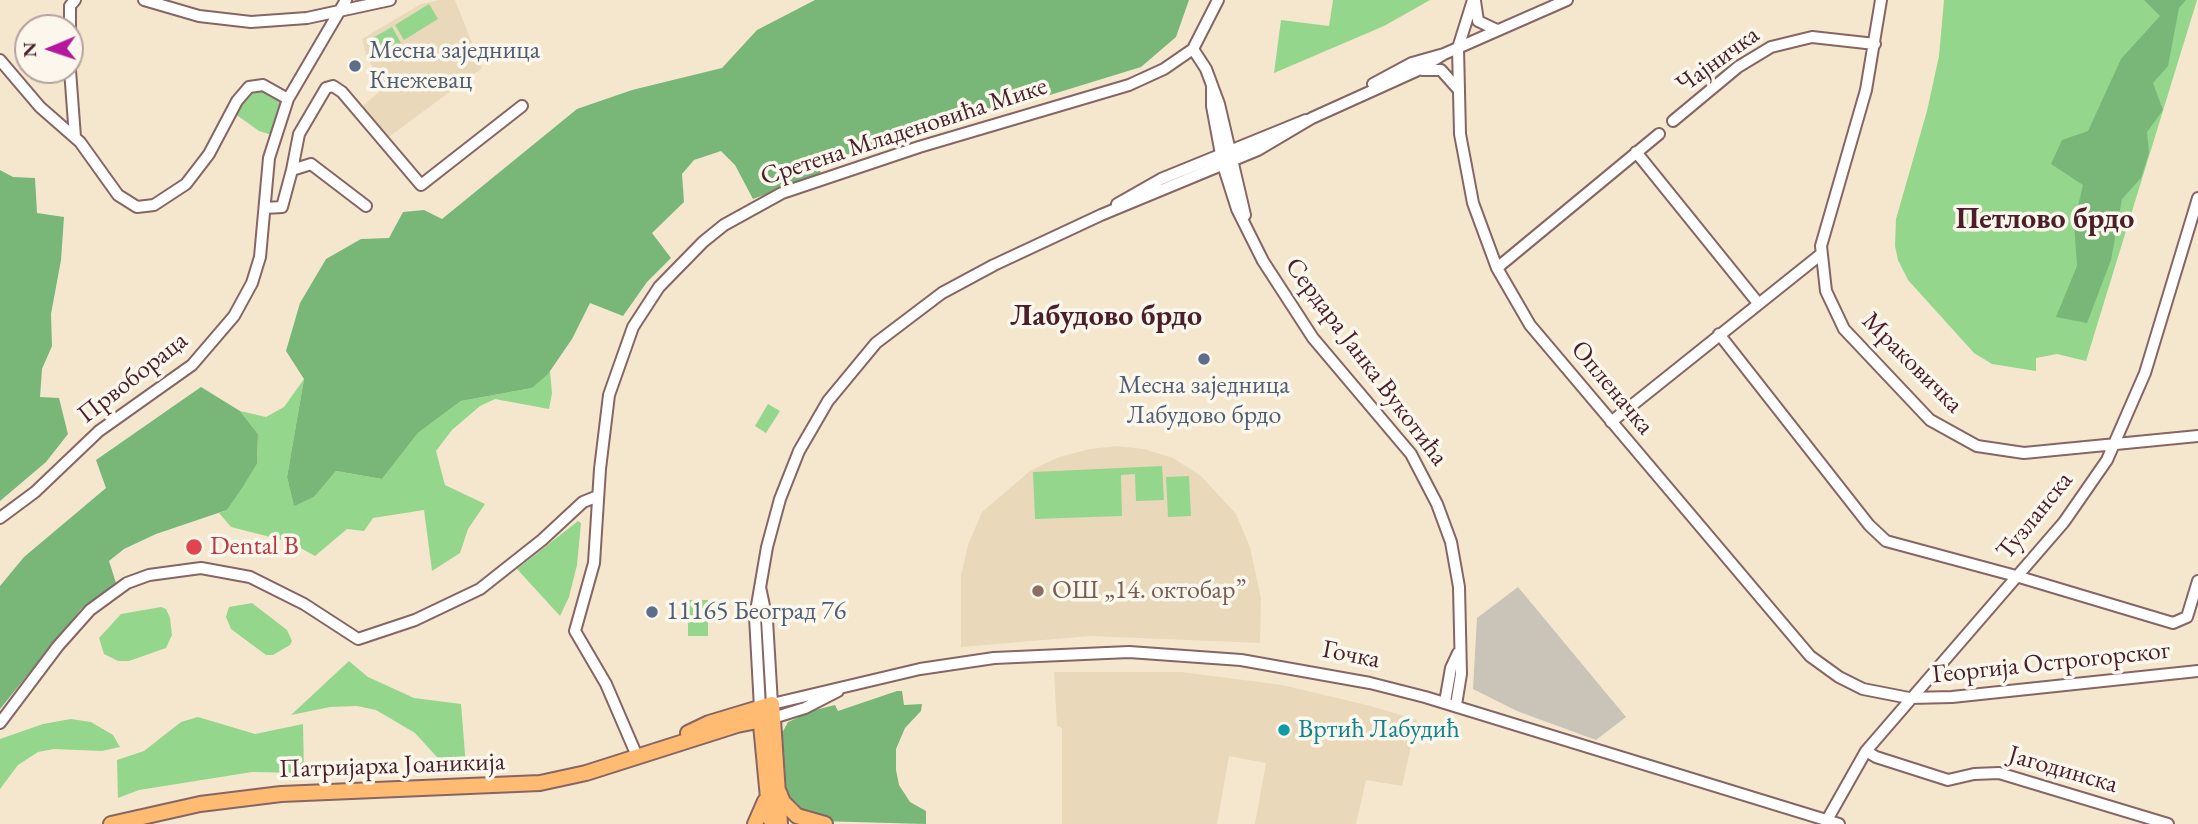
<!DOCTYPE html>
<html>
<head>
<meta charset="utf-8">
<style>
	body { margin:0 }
	#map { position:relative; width:2198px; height:824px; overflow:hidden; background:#f4e7ce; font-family:"EB Garamond",serif }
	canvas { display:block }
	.north { position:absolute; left:14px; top:14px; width:70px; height:70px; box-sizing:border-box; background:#fbf7ec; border:2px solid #b4a19f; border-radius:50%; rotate:268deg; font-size:19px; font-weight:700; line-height:28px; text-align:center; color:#4a1f2b }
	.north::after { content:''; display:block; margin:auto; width:24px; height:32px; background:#b5179e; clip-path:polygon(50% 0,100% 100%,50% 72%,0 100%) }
</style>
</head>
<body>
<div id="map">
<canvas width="2198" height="824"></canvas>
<div class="north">N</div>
</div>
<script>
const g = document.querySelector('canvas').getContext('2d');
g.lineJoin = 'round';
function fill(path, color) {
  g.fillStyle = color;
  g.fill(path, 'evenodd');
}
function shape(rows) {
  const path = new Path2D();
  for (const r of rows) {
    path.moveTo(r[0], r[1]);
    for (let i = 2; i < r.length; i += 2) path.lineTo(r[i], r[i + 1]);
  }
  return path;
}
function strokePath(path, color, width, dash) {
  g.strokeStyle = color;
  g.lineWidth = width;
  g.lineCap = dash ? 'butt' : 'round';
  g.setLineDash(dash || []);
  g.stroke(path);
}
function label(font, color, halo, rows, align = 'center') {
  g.font = font + ' "EB Garamond",serif';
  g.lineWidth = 7;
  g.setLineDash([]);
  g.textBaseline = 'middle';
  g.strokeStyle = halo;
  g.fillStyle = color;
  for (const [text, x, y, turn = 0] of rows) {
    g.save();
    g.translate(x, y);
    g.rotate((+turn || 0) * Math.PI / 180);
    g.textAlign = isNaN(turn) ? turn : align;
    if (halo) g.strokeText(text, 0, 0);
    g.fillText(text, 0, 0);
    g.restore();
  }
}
fill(shape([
	[440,0,455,0,482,68,386,139,360,108,385,87,367,58,362,39,421,4],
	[1117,446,1144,449,1173,458,1201,476,1236,514,1250,547,1261,599,1260,643,1091,636,961,647,961,576,968,545,982,512,1030,471,1059,457,1090,449],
	[1054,672,1181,672,1282,685,1371,706,1417,720,1402,786,1366,780,1356,824,1255,824,1266,763,1229,756,1217,824,1062,824,1062,728,1057,726]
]), '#e9d9ba');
fill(shape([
	[1518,587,1626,717,1596,740,1517,711,1473,689,1477,618]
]), '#c9c3b8');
fill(shape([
	[1333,0,1430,0,1384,26,1274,73,1281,20,1329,26],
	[1944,0,2197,0,2086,361,2057,354,2036,358,2036,371,1992,364,1974,353,1908,280,1898,260,1895,246,1896,219,1927,111,1939,56],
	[429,4,438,19,404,40,395,25],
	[392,27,401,43,376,56,367,41],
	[253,85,288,99,275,136,259,131,231,111],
	[550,371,552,393,549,409,495,399,480,406,452,430,436,451,445,485,485,504,468,529,460,553,432,571,424,510,373,518,364,531,347,529,315,556,290,542,231,527,219,513,227,510,257,464,258,434,240,411,266,417,284,407,304,379,287,477,294,505,314,497,336,471,382,479,418,433,461,401,532,388],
	[768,404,780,411,766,433,755,426],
	[1162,466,1164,500,1136,501,1135,474,1121,475,1122,516,1035,519,1033,472],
	[1189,476,1191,516,1168,517,1166,477],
	[578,521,581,523,577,565,569,597,560,616,517,569],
	[688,600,708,600,708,636,688,636],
	[252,603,287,630,292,641,290,645,273,655,266,655,231,629,226,617,229,607],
	[161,607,166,609,170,618,172,635,166,648,129,661,118,661,104,654,99,638,121,614],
	[349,661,368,677,414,698,461,704,466,766,446,767,415,733,376,710,357,706,330,707,291,715],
	[198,717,255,734,303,724,304,773,252,772,139,790,118,798,117,760,144,751,181,722],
	[71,719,91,722,113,735,120,747,102,751,54,749,38,752,18,765,0,789,0,739,43,724]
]), '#95d68d');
fill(shape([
	[815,0,1189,0,1176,37,1141,67,819,166,821,174,753,199,735,165,721,151,694,160,682,174,684,202,652,233,671,258,647,282,623,316,590,303,572,339,548,374,532,388,461,401,418,433,382,479,336,471,314,497,294,506,287,477,304,379,286,351,300,303,326,259,361,239,389,238,403,212,424,210,442,219,577,109,632,90,722,68,757,30],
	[2144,0,2186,0,2179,8,2168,66,2153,83,2163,110,2147,132,2149,153,2141,178,2122,199,2111,260,2087,323,2056,317,2077,266,2074,223,2083,185,2051,164,2062,140,2088,131,2121,59,2160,16],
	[0,170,13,177,35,178,37,213,64,217,61,260,51,314,52,346,42,369,40,397,59,398,68,434,46,462,0,501],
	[201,387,240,411,258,434,257,464,242,488,227,510,156,534,124,549,109,561,116,583,81,609,0,709,0,586,24,557,106,488,96,460],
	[897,691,902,691,904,705,922,704,921,711,905,728,896,749,896,770,899,785,910,802,926,811,926,824,819,821,809,818,783,796,781,735,788,722,815,710,835,705,838,711]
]), '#78b778');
const minor = shape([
	[144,0,199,16,251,22,307,18,390,0],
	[1473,0,1458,48,1460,134,1473,203,1497,268,1530,325,1810,656,1839,677,1863,689,1909,698,1952,697,2198,671],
	[1881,0,1866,90,1821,246,1826,291,1844,329,1930,420,1977,446,2024,453,2198,436],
	[1475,1,1478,21,1497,30],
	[70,28,70,6,75,0],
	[1193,49,1206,69,1219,104,1245,215],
	[0,60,40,107,80,142,118,195,137,207,154,205,186,184,209,154,237,101,249,87,263,85,288,99],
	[70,70,75,137],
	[1422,70,1441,70,1457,88],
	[1373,84,1412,63,1444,54,1567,0],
	[1212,88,1212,106,1223,165,1237,209,1263,261,1313,338,1411,454,1437,504,1451,542,1459,587,1461,674,1456,705],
	[1673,121,1738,67,1771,47,1812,37,1875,44],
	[1636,152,1758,303],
	[292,170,299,134,326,88,333,86,342,92,421,185,522,106],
	[1117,204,1161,179,1306,120],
	[265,208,282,207,292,170,311,164,366,206],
	[1497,268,1659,134],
	[1719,334,1869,525,1886,541,2016,576,2173,623,2187,617,2198,581],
	[1611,422,1820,255],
	[0,518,35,492,99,431,192,365,234,316,252,283,260,257,269,158,288,99,346,0],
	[760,587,767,620,772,704,920,669,994,658,1129,652,1241,660,1370,683,1425,697,1839,824],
	[1445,702,1451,668,1458,653],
	[760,708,755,617,767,547,780,499,799,451,828,401,876,343,942,293,994,265,1101,215,1258,150,1312,118,1416,71,1444,54],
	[773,718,805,708,838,691],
	[0,723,58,646,90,610,127,583,149,575,201,568,250,577,304,604,358,639,415,620,480,589,542,540,583,502,598,496],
	[1866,751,1876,757,1948,780,1974,774,1999,773,2168,824],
	[637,756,606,684,575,631,594,563,600,469,609,395,633,327,659,287,703,242,724,225,782,193,919,147,1129,85,1164,69,1193,49,1218,0],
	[1827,820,1866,751,2064,522,2107,460,2145,373,2198,198]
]);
const major = shape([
	[760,714,770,819],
	[688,733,709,723,772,704,780,824],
	[779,792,783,802,797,816,825,824],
	[111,824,200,804,281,794,540,783,586,773,737,725,773,718],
	[755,824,765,801]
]);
strokePath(minor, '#866564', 14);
strokePath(major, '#866564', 18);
strokePath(minor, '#fff', 10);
strokePath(major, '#ffbb71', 14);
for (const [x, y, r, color] of [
	[355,66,7,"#5c6f8a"],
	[1204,359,7,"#5c6f8a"],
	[194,547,9,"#e0444e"],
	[1038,591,7,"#8d6e63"],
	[652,612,7,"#5c6f8a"],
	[1284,730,7,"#0f9aa8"]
]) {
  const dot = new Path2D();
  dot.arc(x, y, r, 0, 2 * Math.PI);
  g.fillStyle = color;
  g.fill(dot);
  strokePath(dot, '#fbf7ec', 2.5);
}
label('26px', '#4e5e75', '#fbf7ec', [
	["Месна заједница",369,51],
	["Кнежевац",369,81],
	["Месна заједница",1204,386,"center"],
	["Лабудово брдо",1204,416,"center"],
	["11165 Београд 76",666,612]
], 'left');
label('26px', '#4a1f2b', '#fbf7ec', [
	["Чајничка",1718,60,-36],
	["Сретена Младеновића Мике",904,132,-18],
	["Сердара Јанка Вукотића",1366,362,53],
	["Мраковичка",1912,363,45],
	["Првобораца",133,378,-38],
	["Опленачка",1612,388,50],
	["Тузланска",2035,516,-51],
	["Гочка",1351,655,11],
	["Георгија Острогорског",2051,663,-6],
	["Патријарха Јоаникија",392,766,-2],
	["Јагодинска",2063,770,16]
]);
label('26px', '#be3a42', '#fbf7ec', [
	["Dental B",210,547]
], 'left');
label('26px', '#785e54', '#fbf7ec', [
	["ОШ „14. октобар”",1052,591]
], 'left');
label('26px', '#0d838f', '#fbf7ec', [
	["Вртић Лабудић",1298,730]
], 'left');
label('bold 30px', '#4a1f2b', '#fbf7ec', [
	["Петлово брдо",2045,220],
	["Лабудово брдо",1106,317]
]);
</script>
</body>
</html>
